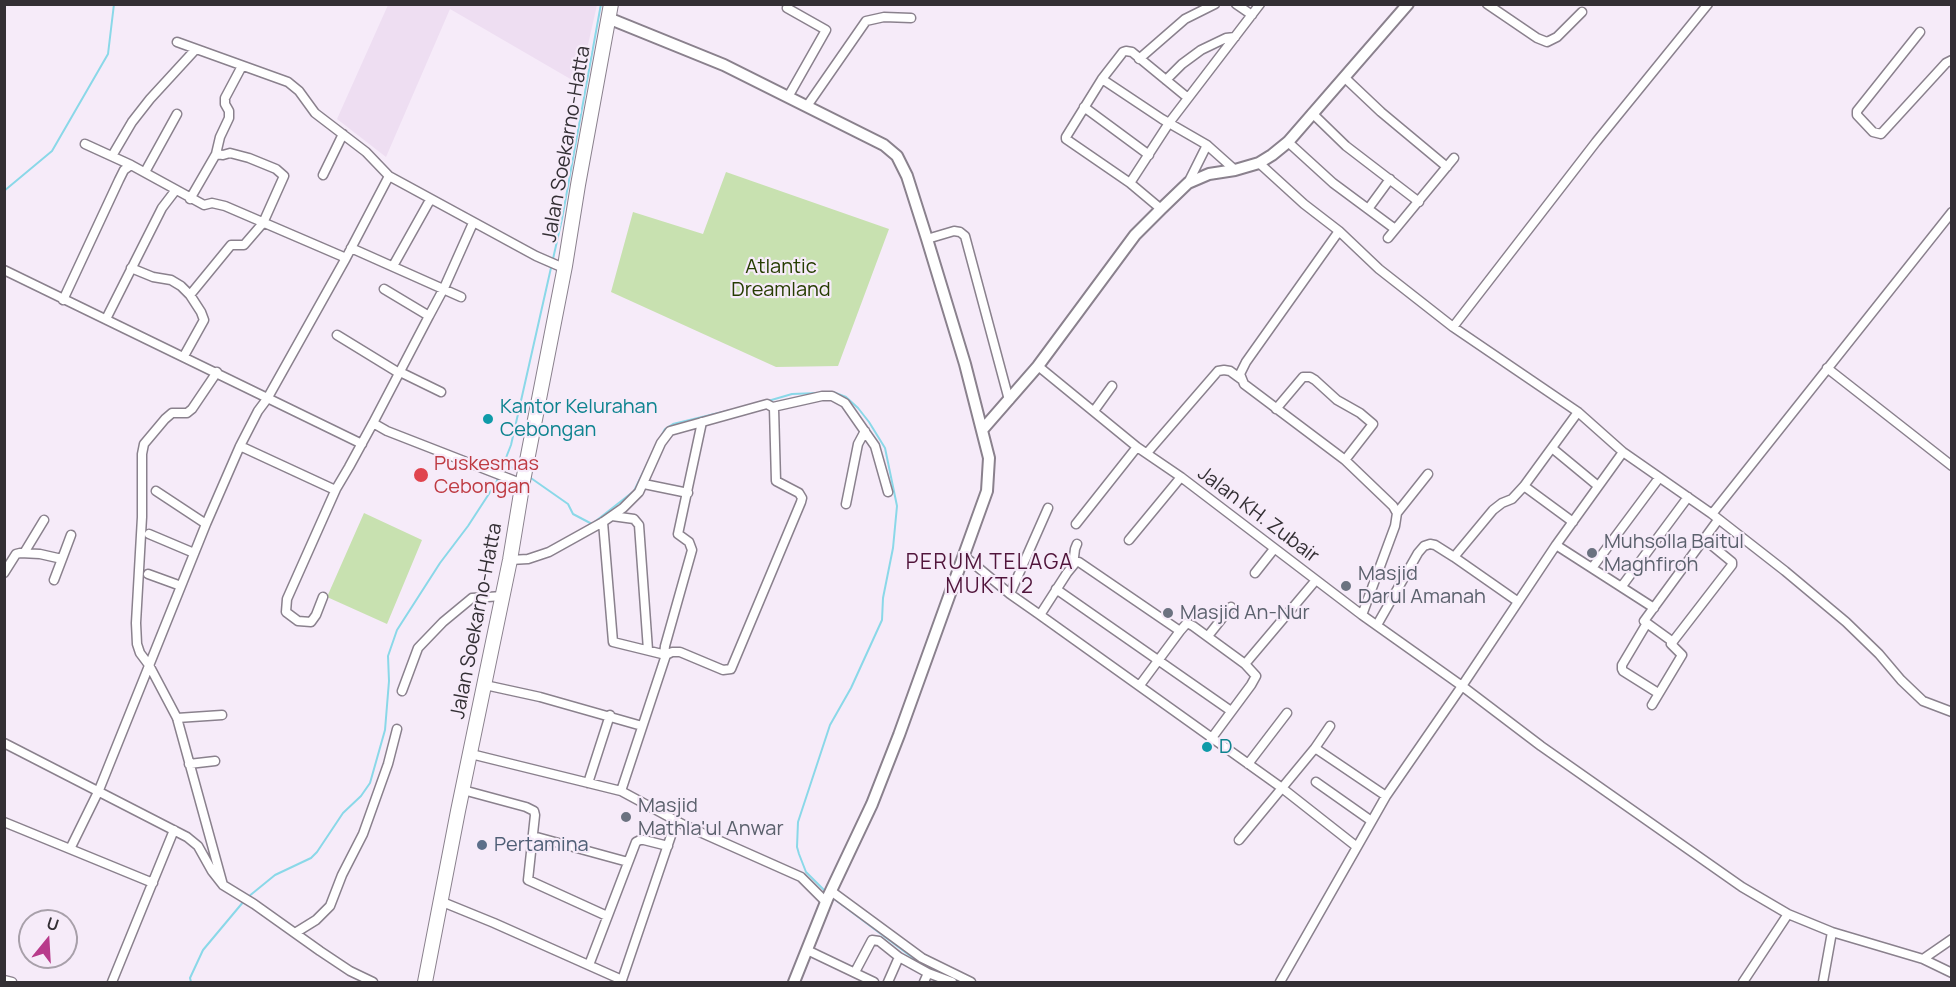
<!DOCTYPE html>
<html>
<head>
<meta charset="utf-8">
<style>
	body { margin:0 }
	#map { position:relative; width:1956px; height:987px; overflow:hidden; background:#f6ebf9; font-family:Manrope,sans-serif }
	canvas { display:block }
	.frame { position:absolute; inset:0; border:6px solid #332f34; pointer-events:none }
	.north { position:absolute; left:18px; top:909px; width:60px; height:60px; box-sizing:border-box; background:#f6ebf9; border:2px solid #a8a0aa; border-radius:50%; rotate:18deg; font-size:16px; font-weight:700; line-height:24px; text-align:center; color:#332f34 }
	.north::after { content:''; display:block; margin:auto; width:21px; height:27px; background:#b83b8b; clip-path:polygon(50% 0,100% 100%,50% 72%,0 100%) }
</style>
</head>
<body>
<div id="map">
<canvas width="1956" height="987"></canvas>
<div class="frame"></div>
<div class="north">U</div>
</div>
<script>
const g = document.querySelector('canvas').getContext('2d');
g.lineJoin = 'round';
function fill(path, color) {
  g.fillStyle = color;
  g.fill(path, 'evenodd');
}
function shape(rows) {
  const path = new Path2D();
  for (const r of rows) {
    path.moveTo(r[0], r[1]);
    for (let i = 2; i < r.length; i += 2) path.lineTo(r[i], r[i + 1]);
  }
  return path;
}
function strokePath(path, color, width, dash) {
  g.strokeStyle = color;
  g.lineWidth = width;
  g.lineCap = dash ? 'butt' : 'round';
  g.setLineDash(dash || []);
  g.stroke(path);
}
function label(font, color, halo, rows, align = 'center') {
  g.font = font + ' Manrope,sans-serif';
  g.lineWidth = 4.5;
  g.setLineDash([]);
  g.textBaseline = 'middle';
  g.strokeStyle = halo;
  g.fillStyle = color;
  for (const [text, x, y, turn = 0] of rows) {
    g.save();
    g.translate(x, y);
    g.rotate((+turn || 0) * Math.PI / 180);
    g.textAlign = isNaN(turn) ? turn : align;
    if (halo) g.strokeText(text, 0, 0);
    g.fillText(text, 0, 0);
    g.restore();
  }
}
fill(shape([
	[388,5,388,4,597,5,579,84,450,9,386,157,337,119]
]), '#eedef2');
fill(shape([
	[726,172,889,229,838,366,776,367,611,292,633,212,703,234],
	[364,513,422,540,387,624,327,597]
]), '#c8e1b0');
strokePath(shape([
	[4,191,52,151,108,54,114,4],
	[768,401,792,394,818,393],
	[659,440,665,429,673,424,731,410],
	[504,463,520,472],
	[528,476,568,504,573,514,592,524,634,491,655,448],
	[826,892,806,872,799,854,797,847,798,822,830,725,851,688,882,620,883,598,893,548,897,506,885,448,869,422,858,408,846,397,833,392],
	[248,897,275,875,311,858,317,852,343,813,361,796,370,783,385,730,389,681,388,656,397,630,440,563,468,526,496,483,511,445,562,219,601,4],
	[833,898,917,961,932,970],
	[191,982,190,978,203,950,244,901]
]), '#8ad8e8', 2);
const minor = shape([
	[1236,4,1252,15],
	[1487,4,1537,38,1547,42,1557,37,1582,12],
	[787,8,826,30,788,97],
	[1920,32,1857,111,1857,115,1873,132,1881,134,1946,63,1952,60],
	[177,42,288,82,299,91,315,113,366,152,389,176],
	[1139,59,1185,19,1215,4],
	[1344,77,1381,112,1447,167],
	[1102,79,1162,119,1207,145,1235,170],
	[1166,80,1182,64,1201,50,1226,38,1235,37],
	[807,106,866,21,884,17,911,18],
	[1084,107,1149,155],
	[1312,113,1346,146,1419,202],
	[1288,142,1333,183,1395,229],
	[85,144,131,165],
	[112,156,132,122,150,99,195,50],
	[1259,163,1304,204,1339,231,1379,269,1453,327,1578,412,1623,452,1712,514,1785,571,1846,622,1879,654,1901,680,1923,701,1952,712],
	[145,172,177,114],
	[323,175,343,134],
	[1130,183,1169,123,1260,4],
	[1188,183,1207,145],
	[190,199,216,154,220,137,229,118,229,111,225,104,225,98,242,66],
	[1161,209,1130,183,1066,139,1066,137,1102,79,1123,52,1126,51,1132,52,1188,98],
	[1368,209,1390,179],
	[1339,231,1246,362,1240,374,1244,384,1345,460,1393,506,1397,513,1395,526,1362,615],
	[1388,238,1454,158],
	[927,239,954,231,960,232,965,236,1009,400],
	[351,248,461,297],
	[393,266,430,200],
	[131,268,153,277,171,280,181,286,190,295],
	[4,270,362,444],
	[63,300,119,180,124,170,131,165,204,205,212,203,225,206,346,258],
	[429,316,444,288,473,223],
	[106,319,162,208,175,191],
	[1453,327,1596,142,1708,4],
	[337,335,399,373],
	[184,356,204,320,201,312,190,295,231,245,244,245,263,223,284,176,276,169,249,158,230,153,223,155,216,154],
	[1038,366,1137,447,1181,477,1362,615,1462,686,1541,746,1742,887,1788,914,1832,932,1923,959,1952,939],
	[1827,368,1952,466],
	[217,372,192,409,187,413,172,413,165,419,144,444,142,454,142,517,136,623,137,644,140,653,149,665,177,718,223,885],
	[400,372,441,392],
	[773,407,822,396,832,396,845,403,875,446,888,492],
	[1276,409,1303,377,1310,377,1315,380,1337,400,1360,413,1373,424,1345,460],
	[1094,411,1112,386],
	[373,423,429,316,384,289],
	[240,446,333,489,336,489,349,467,373,423,387,431,523,484],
	[1552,448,1598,486],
	[1147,453,1218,371,1224,370,1230,371,1241,379],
	[644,484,688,493],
	[1524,486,1573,522],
	[156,491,206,524],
	[846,504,858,444,865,431],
	[1397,513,1428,474],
	[1712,514,1952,212],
	[612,516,634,519,639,525,648,650],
	[603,522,613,642,666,655],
	[1076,524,1137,447],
	[149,534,194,553],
	[1129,540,1181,477],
	[1556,545,1654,608],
	[24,553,44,520],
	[963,555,1010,594,1040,615,1067,573,1076,562,1079,562,1180,631,1140,685],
	[1454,557,1493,510,1502,503,1512,499,1524,486,1578,412],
	[510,560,528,559,549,552,603,522,623,508,639,492,661,443,670,431,767,404,774,408,776,481,799,493,802,498,801,502,731,669,723,670,680,652,672,652,666,655,621,791],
	[1073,565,1075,549,1077,544],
	[1592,568,1659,478],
	[4,573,16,554,20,553,40,554,62,559,71,535],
	[1255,573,1274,549],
	[148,574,181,586],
	[54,580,62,559],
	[1622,586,1688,497],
	[1056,589,1231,711],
	[1010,594,1048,508],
	[323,597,316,615,311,622,298,621,286,612,287,599,336,489],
	[1040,615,1282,788,1357,847,1386,796,1462,686,1556,545,1623,452],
	[1647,623,1622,665,1622,669,1623,671,1658,693],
	[1377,625,1418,553,1424,546,1430,544,1435,545,1454,557,1517,601],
	[1180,631,1187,623,1193,626,1245,664,1256,676,1251,685,1211,739],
	[1208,636,1231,607],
	[1673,642,1644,621,1718,520],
	[664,655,665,646,692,550,689,542,678,534,702,422],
	[1245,664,1316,580],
	[485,685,540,697,642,726],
	[402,691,418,648,443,622,472,598,503,596],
	[1652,705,1682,655,1671,644,1732,565,1732,562,1704,539],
	[177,718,222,715],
	[4,743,187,837,198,846,212,871,223,885,254,904,320,951,350,971,373,982],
	[1315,748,1330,726],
	[471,754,621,791,684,825,801,877,826,902],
	[189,764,215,761],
	[1248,764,1287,713],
	[1316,782,1370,820],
	[588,783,610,715],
	[463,790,526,807,534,811,535,815,528,880,607,916],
	[4,822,70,849,99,790,206,524,240,446,258,411,267,399,346,258,389,176,536,256,559,266,565,266],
	[533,836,628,862],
	[1239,840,1315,748,1386,796],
	[70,849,153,883],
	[831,891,922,958,971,982],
	[440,901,494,923,622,980,676,821],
	[295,933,316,920,330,906,342,875,363,834,388,764,397,729],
	[807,950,874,982],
	[1923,959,1952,973],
	[589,965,636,842,640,840,644,840,668,846],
	[855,972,872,940,879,941,899,957],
	[4,980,12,982],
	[112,982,174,830],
	[888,982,899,957,928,973,952,982],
	[924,982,928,973],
	[1280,982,1357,847],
	[1743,982,1788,914],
	[1823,982,1832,932]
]);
const tertiary = shape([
	[608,18,724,65,884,145,897,156,907,176,927,239,965,364,989,458,987,491,899,735,872,804,828,897,794,982],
	[983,429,1038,366,1135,235,1161,209,1188,183,1209,174,1235,170,1259,163,1272,155,1288,142,1408,4]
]);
const primary = shape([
	[425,982,458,811,510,560,523,481,565,266,578,185,611,4]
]);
strokePath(minor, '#8a818d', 11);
strokePath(tertiary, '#8a818d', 14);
strokePath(primary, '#8a818d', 16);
strokePath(minor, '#fff', 8);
strokePath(tertiary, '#fff', 10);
strokePath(primary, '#fff', 14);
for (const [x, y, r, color] of [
	[488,419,6,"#0f9aa8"],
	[421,475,8,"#e0444e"],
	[1592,553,6,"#6b7280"],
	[1346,586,6,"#6b7280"],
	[1168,613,6,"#6b7280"],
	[1207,747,6,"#0f9aa8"],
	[626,817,6,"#6b7280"],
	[482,845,6,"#5c6f8a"]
]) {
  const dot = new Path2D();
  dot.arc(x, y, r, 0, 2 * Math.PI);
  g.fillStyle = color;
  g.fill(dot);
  strokePath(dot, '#f6ebf9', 2);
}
label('20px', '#332f34', '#f6ebf9', [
	["Jalan Soekarno-Hatta",567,144,-80],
	["Jalan KH. Zubair",1258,515,37],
	["Jalan Soekarno-Hatta",477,621,-79]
]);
label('20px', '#263d01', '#f6ebf9', [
	["Atlantic",781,267],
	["Dreamland",781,290]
]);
label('20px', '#0d838f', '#f6ebf9', [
	["Kantor Kelurahan",500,407],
	["Cebongan",500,430],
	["D",1219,747]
], 'left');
label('20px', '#be3a42', '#f6ebf9', [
	["Puskesmas",434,464],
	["Cebongan",434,487]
], 'left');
label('20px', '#5b616d', '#f6ebf9', [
	["Muhsolla Baitul",1604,542],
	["Maghfiroh",1604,565],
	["Masjid",1358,574],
	["Darul Amanah",1358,597],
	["Masjid An-Nur",1180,613],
	["Masjid",638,806],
	["Mathla'ul Anwar",638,829]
], 'left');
label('20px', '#4e5e75', '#f6ebf9', [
	["Pertamina",494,845]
], 'left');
g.letterSpacing = '1.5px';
label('21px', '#51153b', '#f6ebf9', [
	["PERUM TELAGA",990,563],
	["MUKTI 2",990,587]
]);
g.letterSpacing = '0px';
</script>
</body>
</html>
